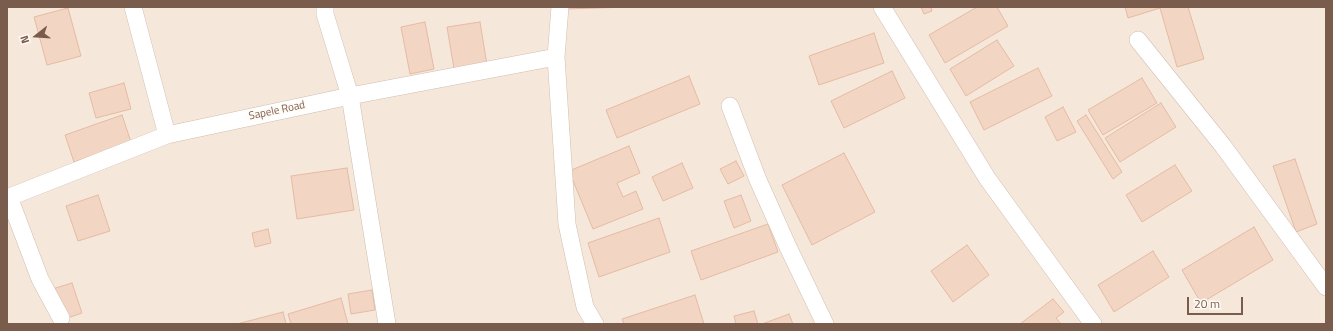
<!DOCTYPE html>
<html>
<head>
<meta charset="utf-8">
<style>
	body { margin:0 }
	#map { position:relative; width:1333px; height:331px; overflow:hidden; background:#fdf6ec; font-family:"Titillium Web",sans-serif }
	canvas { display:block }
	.frame { position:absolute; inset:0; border:8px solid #7a5c4d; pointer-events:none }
	.north { position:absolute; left:16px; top:16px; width:40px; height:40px; -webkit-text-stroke:3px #fffaf3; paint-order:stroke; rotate:253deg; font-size:11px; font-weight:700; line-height:16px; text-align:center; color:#7a5c4d }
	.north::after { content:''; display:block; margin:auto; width:14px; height:18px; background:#7a5c4d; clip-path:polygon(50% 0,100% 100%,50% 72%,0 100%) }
	.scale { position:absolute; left:1187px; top:297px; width:56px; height:18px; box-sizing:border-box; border:2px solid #7a5c4d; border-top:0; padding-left:5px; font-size:12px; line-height:14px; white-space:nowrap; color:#7a5c4d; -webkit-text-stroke:3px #fffaf3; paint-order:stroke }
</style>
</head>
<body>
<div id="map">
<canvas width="1333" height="331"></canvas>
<div class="frame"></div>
<div class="north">N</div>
<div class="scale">20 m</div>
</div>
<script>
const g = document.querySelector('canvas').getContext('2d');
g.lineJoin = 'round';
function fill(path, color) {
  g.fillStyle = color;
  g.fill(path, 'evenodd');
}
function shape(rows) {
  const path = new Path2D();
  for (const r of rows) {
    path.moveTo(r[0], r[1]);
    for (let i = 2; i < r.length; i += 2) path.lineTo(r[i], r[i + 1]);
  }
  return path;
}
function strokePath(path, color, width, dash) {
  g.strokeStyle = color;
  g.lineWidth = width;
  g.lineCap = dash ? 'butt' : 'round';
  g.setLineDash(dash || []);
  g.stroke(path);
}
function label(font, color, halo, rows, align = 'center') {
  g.font = font + ' "Titillium Web",sans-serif';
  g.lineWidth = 3;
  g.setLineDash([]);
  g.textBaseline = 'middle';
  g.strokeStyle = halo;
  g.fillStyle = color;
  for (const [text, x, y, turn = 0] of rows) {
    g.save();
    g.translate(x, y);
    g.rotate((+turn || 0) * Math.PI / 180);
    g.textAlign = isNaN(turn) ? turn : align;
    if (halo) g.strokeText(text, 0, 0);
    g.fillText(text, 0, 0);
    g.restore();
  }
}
fill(shape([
	[7,7,1326,7,1326,324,7,324]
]), '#f5e8da');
const building = shape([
	[565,7,629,7,565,9,565,7],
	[921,7,931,7,932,11,924,14,921,7],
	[977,7,997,7,1008,26,945,63,929,35,977,7],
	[1125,7,1188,7,1204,59,1177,67,1160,8,1128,18,1125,7],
	[68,8,81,56,47,65,34,17,68,8],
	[425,22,434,69,410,74,401,27,425,22],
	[480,22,488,71,455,75,447,27,480,22],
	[874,33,884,63,819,85,809,56,874,33],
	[997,40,1014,66,966,96,950,69,997,40],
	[1038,68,1052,96,984,130,970,102,1038,68],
	[892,71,905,98,844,128,831,101,892,71],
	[689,76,700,104,617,138,606,110,689,76],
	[1142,78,1157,103,1103,135,1088,110,1142,78],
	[124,83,131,109,96,118,89,93,124,83],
	[1161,103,1176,127,1120,162,1105,138,1161,103],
	[1063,107,1076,132,1057,141,1045,117,1063,107],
	[122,115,131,142,74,162,65,135,122,115],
	[1086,115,1122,172,1113,179,1077,121,1086,115],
	[629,146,640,173,617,183,623,197,636,191,643,209,593,229,569,171,629,146],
	[844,153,875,212,812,245,782,185,844,153],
	[1295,159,1317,224,1296,232,1273,166,1295,159],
	[736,161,744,176,728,184,720,169,736,161],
	[682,163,693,188,663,201,652,177,682,163],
	[1175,165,1192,191,1142,222,1126,195,1175,165],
	[347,168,354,210,297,219,291,176,347,168],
	[98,195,110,231,78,241,66,206,98,195],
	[741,195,751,221,734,228,724,201,741,195],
	[659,218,670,252,599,277,588,243,659,218],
	[768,224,778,252,701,280,691,251,768,224],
	[1254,227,1273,260,1201,303,1182,270,1254,227],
	[268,229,271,243,255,247,252,233,268,229],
	[967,245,989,275,953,302,931,271,967,245],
	[1153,251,1169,277,1114,312,1098,285,1153,251],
	[72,283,82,313,56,322,46,291,72,283],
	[372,290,375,310,351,314,348,294,372,290],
	[695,295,704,324,624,324,622,319,695,295],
	[341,298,348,324,291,324,288,314,341,298],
	[1053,299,1064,312,1056,318,1061,324,1020,324,1053,299],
	[754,311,758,324,736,324,734,316,754,311],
	[283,312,286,324,237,324,283,312],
	[789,314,793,324,762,324,789,314]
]);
fill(building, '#f3d5c3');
strokePath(building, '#e6bba3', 1);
const minor = shape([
	[133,7,167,135],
	[325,7,325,14,350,96,387,324],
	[560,7,556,57,567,224,585,307,595,324],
	[882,7,987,178,1093,324],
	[1138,40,1223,146,1326,287],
	[730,106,758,180,788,247,825,324],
	[9,197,40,279,61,318],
	[7,198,167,135,350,96,556,57]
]);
strokePath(minor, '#d1beb0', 18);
strokePath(minor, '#fff', 17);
label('11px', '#7a5c4d', '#fffaf3', [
	["Sapele Road",277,111,-12]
]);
</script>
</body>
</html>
